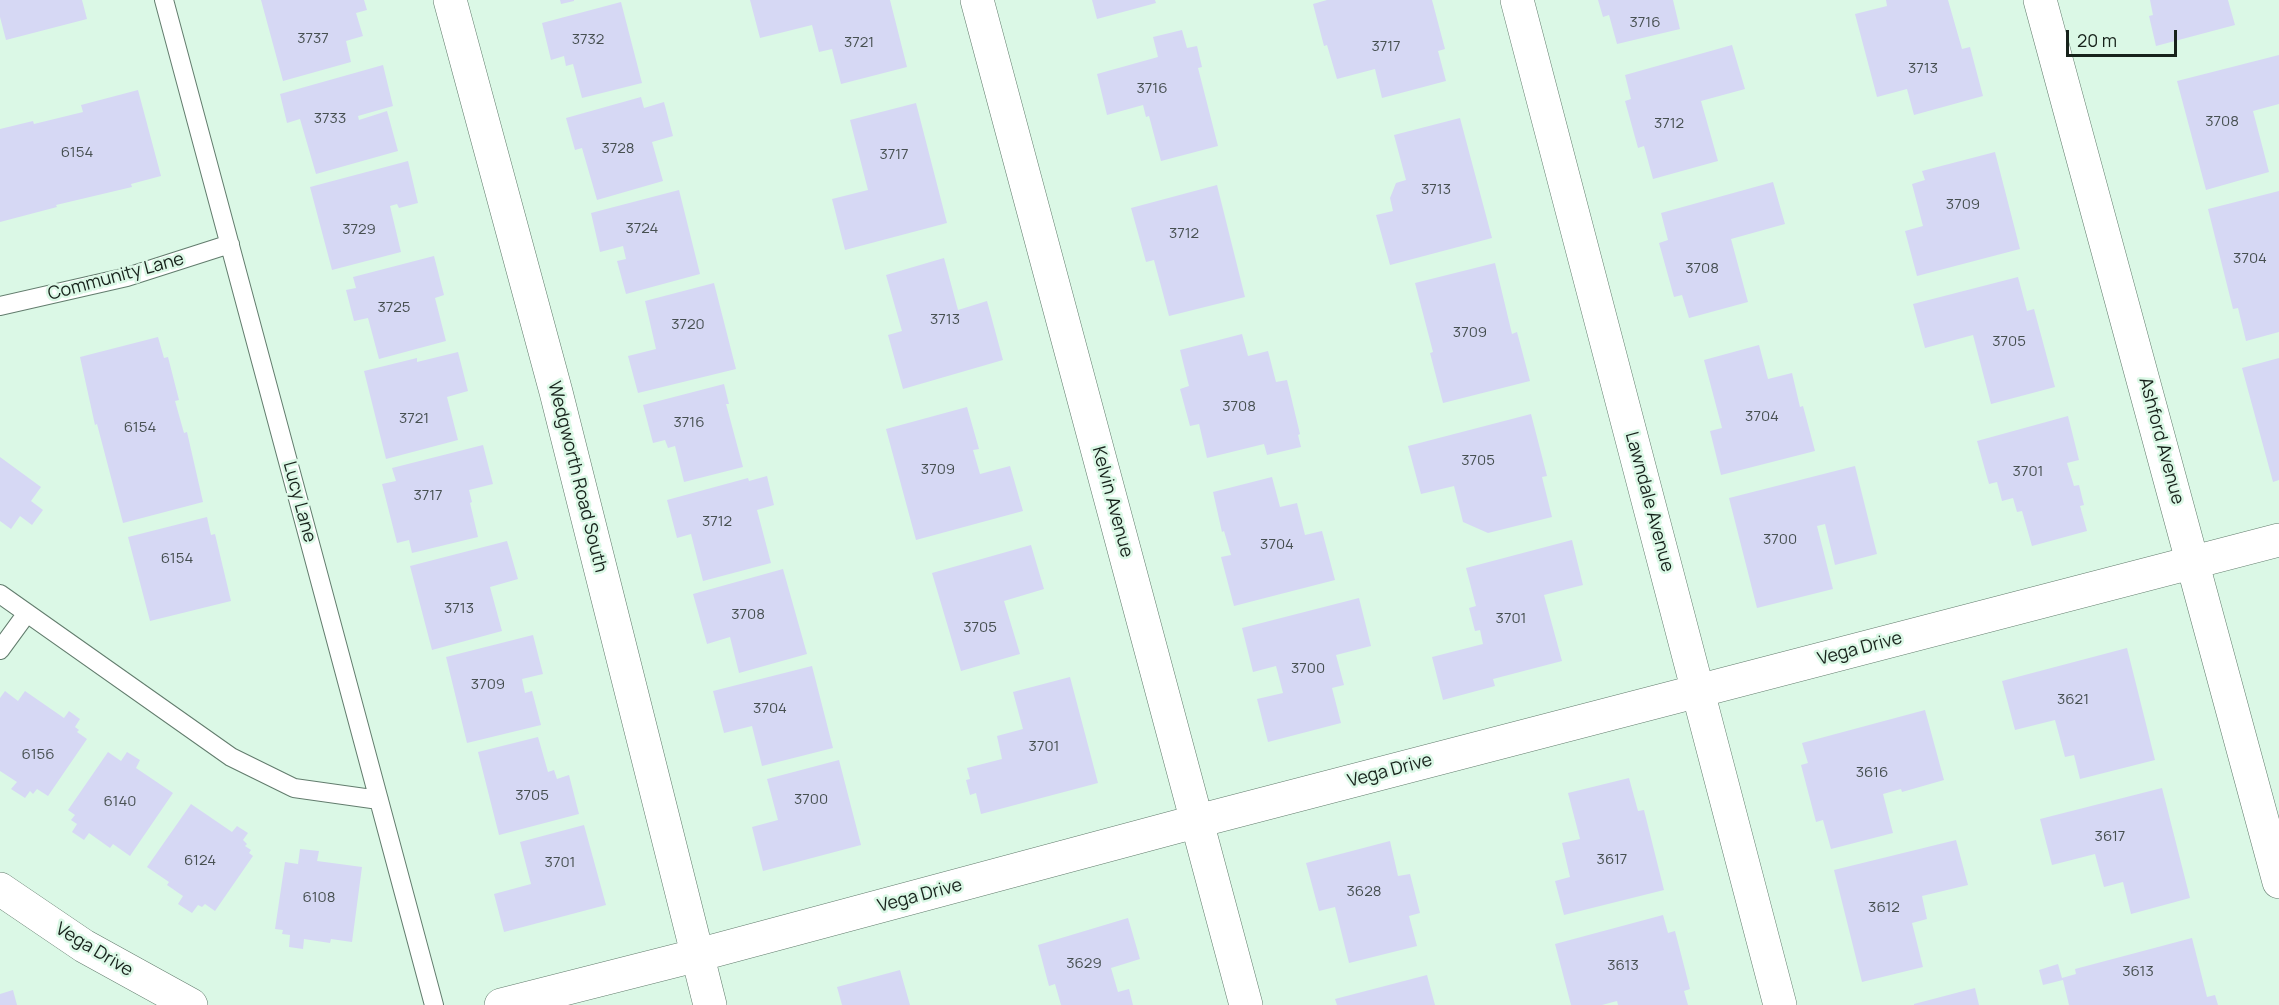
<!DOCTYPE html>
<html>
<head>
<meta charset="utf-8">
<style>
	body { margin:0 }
	#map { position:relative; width:2279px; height:1005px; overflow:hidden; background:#dbf8e6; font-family:Manrope,sans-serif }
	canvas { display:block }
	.scale { position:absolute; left:2066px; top:30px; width:111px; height:27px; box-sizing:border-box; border:3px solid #17221b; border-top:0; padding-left:8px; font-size:18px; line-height:21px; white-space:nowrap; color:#17221b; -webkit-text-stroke:4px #dbf8e6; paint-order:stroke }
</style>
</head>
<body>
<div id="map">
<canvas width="2279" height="1005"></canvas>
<div class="scale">20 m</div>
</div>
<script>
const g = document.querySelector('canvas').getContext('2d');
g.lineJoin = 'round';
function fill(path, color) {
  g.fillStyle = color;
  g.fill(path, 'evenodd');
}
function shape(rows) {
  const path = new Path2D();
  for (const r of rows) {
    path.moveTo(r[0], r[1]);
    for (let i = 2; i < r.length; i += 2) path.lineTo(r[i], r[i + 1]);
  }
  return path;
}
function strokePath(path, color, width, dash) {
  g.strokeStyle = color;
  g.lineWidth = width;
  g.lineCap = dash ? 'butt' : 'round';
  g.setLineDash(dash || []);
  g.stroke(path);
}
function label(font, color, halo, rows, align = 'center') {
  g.font = font + ' Manrope,sans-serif';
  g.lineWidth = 5;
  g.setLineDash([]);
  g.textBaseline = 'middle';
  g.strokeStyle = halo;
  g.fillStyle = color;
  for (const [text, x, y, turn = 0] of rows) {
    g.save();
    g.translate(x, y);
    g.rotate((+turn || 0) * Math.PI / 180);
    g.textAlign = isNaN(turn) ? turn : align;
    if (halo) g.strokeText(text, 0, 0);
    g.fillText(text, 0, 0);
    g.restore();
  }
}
fill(shape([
	[0,0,82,0,87,19,6,40,0,17],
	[261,0,364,0,367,10,356,13,363,36,346,41,351,62,283,81],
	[560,0,574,0,574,1,561,4],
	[750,0,890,0,907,67,841,84,832,49,819,52,812,25,760,38],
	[1092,0,1155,0,1156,3,1097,19],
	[1327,0,1432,0,1445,49,1438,51,1446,81,1382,98,1375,69,1337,79,1327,45,1324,46,1313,4],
	[1598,0,1673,0,1680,29,1617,44,1609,15,1603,17],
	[1886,0,1948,0,1962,49,1970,47,1983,96,1914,115,1907,89,1877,97,1855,14,1887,6],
	[2150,0,2228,0,2235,25,2156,46,2149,16,2153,15],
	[621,2,642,83,582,98,573,64,566,66,564,56,551,60,542,23],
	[1182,30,1187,48,1197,46,1202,67,1198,68,1218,146,1161,161,1149,116,1146,117,1143,105,1107,115,1097,74,1158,57,1153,37],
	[1732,45,1745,89,1701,101,1718,161,1653,179,1644,146,1638,148,1625,101,1631,99,1625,75],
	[2279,55,2279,104,2253,111,2269,172,2206,190,2177,81],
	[383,65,393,106,358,116,359,120,387,111,398,151,316,174,300,119,287,123,280,94],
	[138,90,161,176,131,184,132,187,56,205,57,207,0,222,0,129,33,121,34,124,83,112,81,105],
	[641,97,644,108,664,102,673,136,652,142,663,181,597,200,582,148,575,150,566,118],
	[916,103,947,223,845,250,832,199,868,190,850,120],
	[1460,118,1492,238,1390,265,1376,215,1393,211,1390,198,1396,183,1406,180,1394,135],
	[1995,152,2020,249,1917,276,1905,231,1923,226,1912,184,1925,180,1922,171],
	[408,161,418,203,399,208,397,204,390,206,401,252,332,270,310,187],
	[1773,182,1785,224,1731,239,1748,302,1689,318,1682,295,1674,297,1659,243,1668,240,1661,213],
	[1217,185,1245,297,1169,316,1154,260,1146,262,1131,208],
	[679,190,700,274,626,294,617,261,626,259,623,246,600,252,591,213],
	[2279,191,2279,332,2246,341,2238,308,2233,309,2208,209],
	[434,256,444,295,435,298,446,341,379,359,368,318,354,321,346,290,356,288,353,277],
	[944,258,958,310,987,301,1003,360,903,389,888,335,902,331,886,275],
	[1495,263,1512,334,1517,332,1530,381,1443,403,1430,353,1433,352,1415,283],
	[2018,277,2027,311,2034,309,2055,387,1991,404,1973,335,1925,348,1913,304],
	[714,283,736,369,638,393,628,356,656,349,645,301],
	[1242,334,1248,356,1268,351,1276,382,1287,380,1300,434,1298,435,1301,447,1267,455,1264,444,1207,458,1199,424,1190,426,1180,389,1189,386,1180,350],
	[158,337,164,358,168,357,179,400,175,401,184,433,187,432,203,502,123,523,97,424,95,425,80,357],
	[1759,345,1768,379,1792,373,1800,407,1803,406,1815,451,1721,475,1710,431,1722,428,1704,360],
	[458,352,468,391,447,397,458,440,386,459,364,371,417,358,417,362],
	[2279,358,2279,480,2273,482,2242,368],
	[724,384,729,404,726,404,743,467,684,482,675,446,668,448,665,440,653,443,643,405],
	[967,407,979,449,973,450,980,474,1010,466,1023,511,916,540,886,429],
	[1531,414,1547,476,1542,477,1552,517,1488,533,1463,522,1454,486,1421,494,1408,446],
	[2068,416,2079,460,2067,463,2074,486,2079,485,2084,505,2080,506,2087,531,2032,546,2022,511,2017,512,2013,498,2002,501,1997,482,1989,484,1977,441],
	[483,445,493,484,469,490,472,502,470,503,478,537,412,553,409,540,397,543,382,484,396,481,392,468],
	[0,457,41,487,31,501,43,510,32,525,20,516,11,529,0,521],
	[1855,466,1877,554,1835,565,1825,524,1817,526,1833,589,1757,608,1729,498],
	[767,476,774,505,757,510,771,563,703,581,691,534,677,538,667,500,748,478,749,481],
	[1272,477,1280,507,1297,503,1305,535,1322,531,1335,580,1234,606,1221,557,1231,555,1224,531,1222,532,1213,492],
	[207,517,211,535,215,534,231,601,150,621,128,537],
	[1572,540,1583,585,1544,595,1562,661,1493,679,1495,686,1443,700,1432,657,1483,644,1480,630,1475,631,1469,608,1476,606,1466,568],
	[507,541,518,579,490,587,502,631,432,650,410,566],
	[1031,545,1044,589,1004,601,1020,654,961,671,932,573],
	[783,569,807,654,739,673,730,637,707,644,693,594],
	[1359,598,1371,646,1336,655,1344,685,1332,688,1341,723,1268,742,1257,699,1283,693,1276,666,1253,672,1242,628],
	[533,635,543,674,522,679,525,693,532,691,541,725,467,743,446,657],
	[2127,648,2155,760,2080,779,2074,755,2065,757,2055,720,2015,730,2002,681],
	[812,666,833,748,762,766,752,726,724,733,713,691],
	[1070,677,1098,783,981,814,976,793,970,795,966,780,970,779,967,768,1002,759,997,736,1023,729,1013,692],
	[5,691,18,701,25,691,64,718,69,711,80,719,75,727,79,730,77,732,87,739,48,796,37,789,33,794,30,791,25,798,11,789,17,782,0,771,0,698],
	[1925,710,1944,780,1902,792,1901,789,1883,794,1893,833,1831,849,1823,820,1816,822,1801,765,1808,763,1802,743],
	[538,737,548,772,554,770,557,779,569,775,579,814,499,835,478,752],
	[108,752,121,761,127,752,140,760,136,768,173,793,130,856,113,844,110,848,89,833,84,840,72,832,77,824,71,820,75,815,68,810],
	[839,760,861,845,763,871,752,827,778,820,767,779],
	[1629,778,1638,811,1644,810,1664,890,1564,915,1555,881,1570,877,1562,843,1580,839,1568,793],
	[2162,788,2190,898,2131,914,2123,882,2104,887,2095,854,2052,865,2040,819],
	[191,804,232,832,237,826,248,833,243,840,247,844,245,846,251,850,249,853,253,856,215,911,205,904,202,907,198,905,192,913,178,904,183,896,167,885,169,882,147,867],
	[584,825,606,905,504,932,494,894,531,884,520,842],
	[1956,840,1968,885,1922,896,1927,919,1912,923,1923,967,1862,982,1834,870],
	[1390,841,1398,876,1410,874,1420,913,1409,916,1417,946,1349,963,1335,907,1319,911,1306,863],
	[300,849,319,851,317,861,362,867,352,942,331,939,330,943,304,939,303,949,289,947,290,935,282,934,283,930,275,929,285,862,298,864],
	[1663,915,1668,933,1675,931,1690,989,1684,991,1688,1005,1618,1005,1617,1001,1602,1005,1571,1005,1555,944],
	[1128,918,1140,959,1111,968,1118,992,1129,989,1133,1005,1061,1005,1055,984,1049,986,1038,945],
	[2192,938,2207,997,2215,995,2218,1005,2069,1005,2063,980,2043,985,2039,970,2058,964,2062,978,2076,974,2075,969],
	[900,970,910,1005,842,1005,837,987],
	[1427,975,1435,1005,1337,1005,1335,999],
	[1975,988,1979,1005,1914,1005,1914,1004],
	[13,990,17,1005,0,1005,0,994]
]), '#d6d8f4');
const lane = shape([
	[164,0,434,1005],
	[0,306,127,277,230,244],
	[0,594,231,757,294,788,379,800],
	[0,650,27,613]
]);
const street = shape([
	[450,0,556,392,710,1005],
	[977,0,1246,1005],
	[1517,0,1780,1005],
	[2040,0,2279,882],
	[0,889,84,946,191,1005],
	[501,1005,698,955,1198,821,2279,540]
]);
strokePath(lane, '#627c6d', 20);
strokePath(street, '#627c6d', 34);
strokePath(lane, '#fff', 18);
strokePath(street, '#fff', 33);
label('15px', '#475051', null, [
	["3716",1645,23],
	["3737",313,39],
	["3732",588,40],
	["3721",859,43],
	["3717",1386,47],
	["3713",1923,69],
	["3716",1152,89],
	["3733",330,119],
	["3708",2222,122],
	["3712",1669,124],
	["3728",618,149],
	["6154",77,153],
	["3717",894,155],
	["3713",1436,190],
	["3709",1963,205],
	["3724",642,229],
	["3729",359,230],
	["3712",1184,234],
	["3704",2250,259],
	["3708",1702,269],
	["3725",394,308],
	["3713",945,320],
	["3720",688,325],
	["3709",1470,333],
	["3705",2009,342],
	["3708",1239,407],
	["3704",1762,417],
	["3721",414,419],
	["3716",689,423],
	["6154",140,428],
	["3705",1478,461],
	["3709",938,470],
	["3701",2028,472],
	["3717",428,496],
	["3712",717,522],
	["3700",1780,540],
	["3704",1277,545],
	["6154",177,559],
	["3713",459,609],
	["3708",748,615],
	["3701",1511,619],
	["3705",980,628],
	["3700",1308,669],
	["3709",488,685],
	["3621",2073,700],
	["3704",770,709],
	["3701",1044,747],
	["6156",38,755],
	["3616",1872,773],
	["3705",532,796],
	["3700",811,800],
	["6140",120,802],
	["3617",2110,837],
	["3617",1612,860],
	["6124",200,861],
	["3701",560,863],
	["3628",1364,892],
	["6108",319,898],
	["3612",1884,908],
	["3629",1084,964],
	["3613",1623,966],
	["3613",2138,972]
]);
label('18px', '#17221b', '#dbf8e6', [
	["Community Lane",116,277,-15],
	["Ashford Avenue",2161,441,75],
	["Wedgworth Road South",577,477,76],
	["Lucy Lane",299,502,75],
	["Kelvin Avenue",1112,502,75],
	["Lawndale Avenue",1649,502,75],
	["Vega Drive",1860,649,-15],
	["Vega Drive",1390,771,-15],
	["Vega Drive",920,896,-15],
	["Vega Drive",94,950,31]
]);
</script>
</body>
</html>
